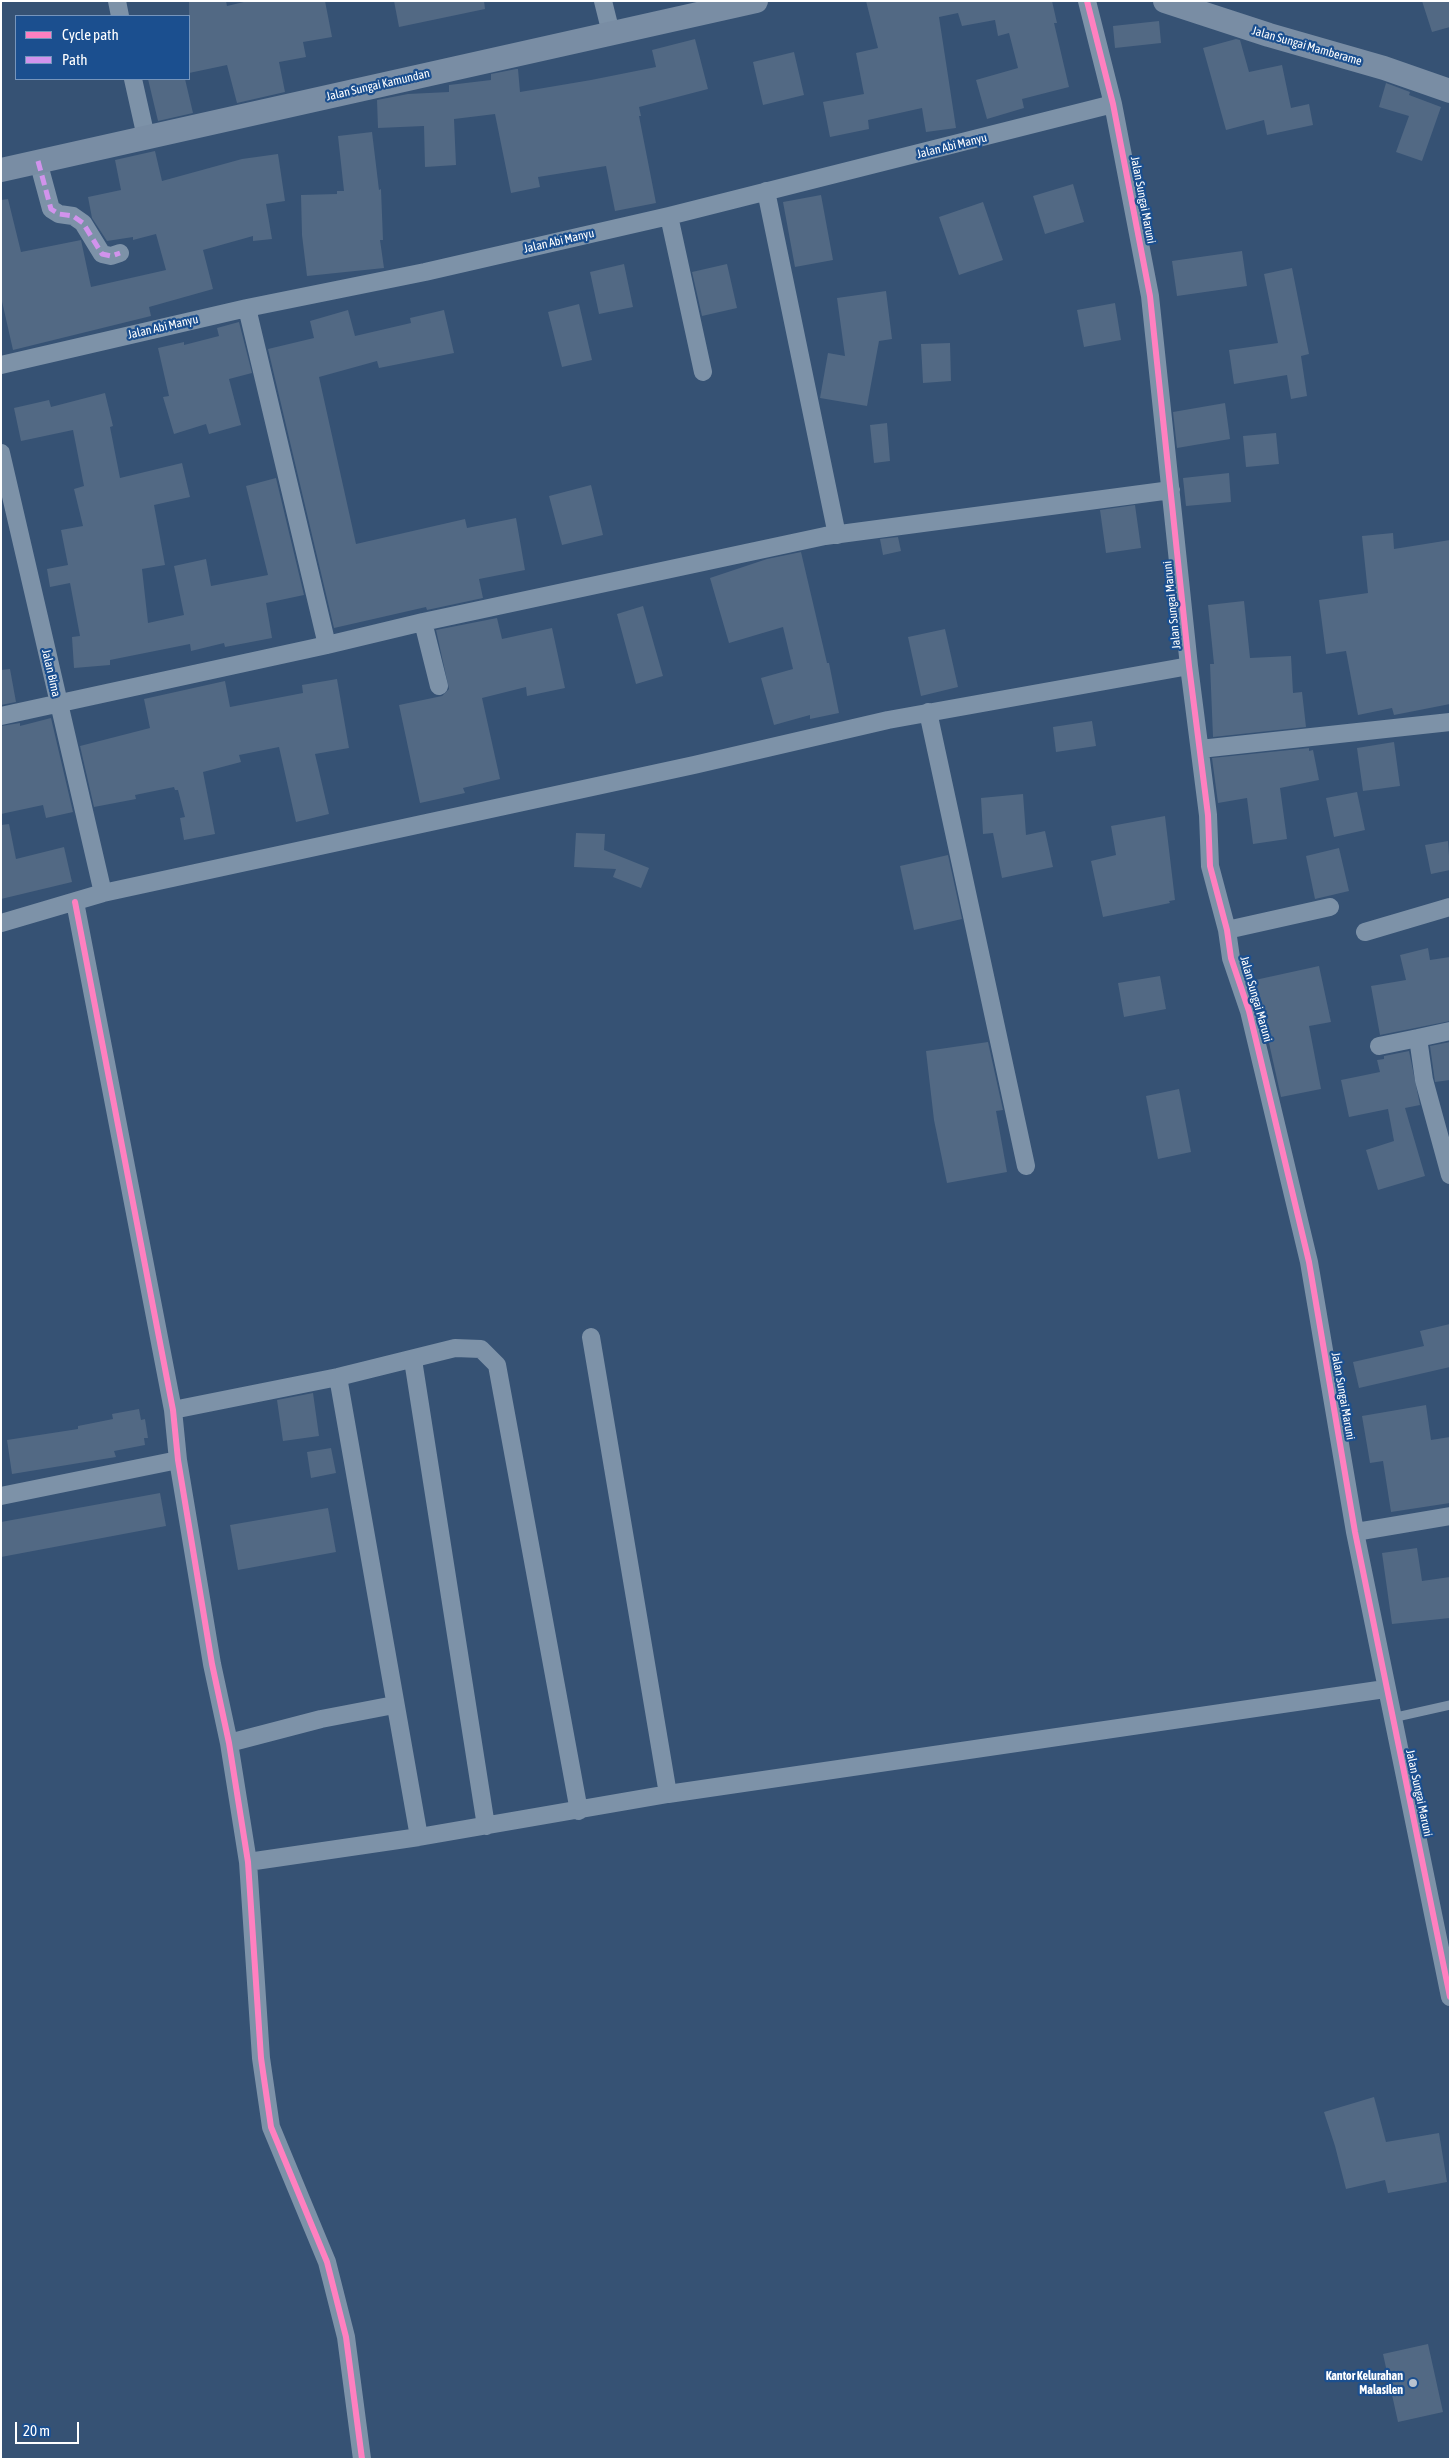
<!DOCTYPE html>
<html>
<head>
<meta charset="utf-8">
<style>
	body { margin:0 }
	#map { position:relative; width:1451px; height:2460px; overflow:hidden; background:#365274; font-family:"Asap Condensed",sans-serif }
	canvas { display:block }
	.frame { position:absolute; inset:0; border:2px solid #fff; pointer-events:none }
	.legend { position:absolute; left:15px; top:15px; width:175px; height:65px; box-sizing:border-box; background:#1b4f8f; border:1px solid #7695bc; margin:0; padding:6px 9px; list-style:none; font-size:15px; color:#fff }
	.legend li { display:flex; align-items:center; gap:10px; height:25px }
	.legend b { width:25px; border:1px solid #7695bc }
	.scale { position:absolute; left:15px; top:2422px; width:64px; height:22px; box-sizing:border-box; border:2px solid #fff; border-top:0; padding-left:6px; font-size:15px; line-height:18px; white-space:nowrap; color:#fff; -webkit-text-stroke:4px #1b4f8f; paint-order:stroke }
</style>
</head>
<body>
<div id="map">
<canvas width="1451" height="2460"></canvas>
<div class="frame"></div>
<ul class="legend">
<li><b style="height:6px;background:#ff80c0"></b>Cycle path</li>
<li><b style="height:6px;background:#d193ec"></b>Path</li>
</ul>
<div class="scale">20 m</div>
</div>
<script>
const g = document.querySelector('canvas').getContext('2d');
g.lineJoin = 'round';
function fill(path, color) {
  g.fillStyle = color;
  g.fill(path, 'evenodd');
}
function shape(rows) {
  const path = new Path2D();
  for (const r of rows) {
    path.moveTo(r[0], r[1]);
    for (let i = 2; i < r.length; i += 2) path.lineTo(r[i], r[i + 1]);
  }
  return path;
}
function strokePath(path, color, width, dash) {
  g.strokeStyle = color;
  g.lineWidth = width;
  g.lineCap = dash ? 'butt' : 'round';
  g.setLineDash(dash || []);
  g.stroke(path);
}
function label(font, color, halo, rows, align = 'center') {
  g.font = font + ' "Asap Condensed",sans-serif';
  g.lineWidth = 4.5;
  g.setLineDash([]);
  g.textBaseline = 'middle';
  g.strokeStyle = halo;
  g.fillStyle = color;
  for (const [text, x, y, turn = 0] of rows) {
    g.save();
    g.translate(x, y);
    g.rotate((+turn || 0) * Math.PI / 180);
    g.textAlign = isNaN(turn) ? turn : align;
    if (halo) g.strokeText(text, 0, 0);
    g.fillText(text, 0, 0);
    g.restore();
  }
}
fill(shape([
	[189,1,226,1,227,6,248,1,325,1,332,37,303,42,306,57,279,62,285,92,237,103,227,65,189,73],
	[394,1,484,1,485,9,399,27],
	[866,1,1052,1,1057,23,1054,23,1069,87,1022,99,1024,108,987,119,976,80,1018,68,1009,33,998,36,995,20,962,26,958,13,939,17,956,128,926,132,922,108,868,120,869,129,830,137,823,102,864,94,856,53,878,48],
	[1422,1,1450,1,1450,27,1432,32],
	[1159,21,1161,43,1115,48,1113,26],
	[695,39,708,89,639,107,641,116,639,116,656,203,615,211,606,166,538,177,540,187,511,193,495,114,454,119,456,165,425,167,424,126,378,128,377,100,408,94,449,92,449,85,491,80,491,74,516,69,518,69,520,92,591,80,656,67,652,50],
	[1236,39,1240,40,1249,72,1282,65,1291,108,1309,104,1313,125,1267,135,1264,120,1226,130,1203,48],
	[794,52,804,95,763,105,753,62],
	[148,79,185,79,193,113,158,121],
	[1386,83,1410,92,1409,95,1441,107,1422,161,1396,152,1409,116,1379,107],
	[372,132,379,190,381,189,383,240,380,240,384,268,307,276,302,235,301,195,337,194,337,191,344,191,338,136],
	[155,151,162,181,242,159,278,154,285,201,266,204,272,239,253,241,253,236,203,250,213,289,149,307,151,316,13,350,1,297,1,200,8,199,21,252,81,240,91,287,166,270,156,234,133,240,133,237,107,241,92,218,88,197,121,190,115,160],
	[1073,184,1084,222,1045,234,1033,196],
	[821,195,833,260,795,267,783,202],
	[983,202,1003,260,959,275,939,217],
	[1242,251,1247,286,1177,296,1172,261],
	[624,264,633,307,599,314,590,272],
	[727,264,737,308,702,316,692,272],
	[1292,268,1309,354,1301,356,1307,396,1291,399,1287,375,1234,384,1229,350,1278,343,1264,274],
	[886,291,892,339,879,341,867,406,820,398,828,353,845,356,837,298],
	[1115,303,1121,340,1084,347,1077,310],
	[579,304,592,360,562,367,548,312],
	[348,310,355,336,411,323,410,318,444,310,454,353,379,368,377,361,319,377,356,544,465,519,467,528,516,518,525,570,479,579,483,598,427,610,426,607,334,628,268,349,314,338,310,321],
	[239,322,252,373,229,379,241,425,209,434,206,424,174,434,163,397,169,396,158,348,184,342,184,345,219,336,217,328],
	[950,343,951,381,923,383,921,344],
	[105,393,113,426,110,427,120,478,182,463,190,497,154,505,165,565,142,569,148,623,184,615,174,566,206,559,211,586,268,575,246,486,276,478,304,595,266,603,272,638,225,647,224,643,191,651,190,644,110,660,110,665,74,668,72,637,80,636,70,583,50,587,47,569,68,565,61,530,83,526,74,489,84,486,73,430,21,441,14,408,49,400,51,407],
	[1225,403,1230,439,1177,448,1173,412],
	[887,423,890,461,874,463,870,425],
	[1276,433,1279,464,1246,467,1243,436],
	[1229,473,1231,502,1186,506,1183,478],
	[591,485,603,535,562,545,549,496],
	[1135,505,1141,548,1106,553,1100,510],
	[1393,533,1394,549,1450,540,1450,704,1394,715,1392,708,1358,715,1346,651,1326,654,1319,600,1368,593,1362,536],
	[898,537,901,551,883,555,880,539],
	[801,552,827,663,829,663,839,713,810,719,810,715,774,725,761,678,793,669,783,627,729,643,710,578,767,559],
	[1244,601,1250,658,1291,656,1293,693,1302,692,1306,727,1213,737,1210,664,1214,664,1208,605],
	[643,606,663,676,636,684,617,614],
	[497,618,502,639,552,628,565,688,527,696,526,687,482,698,500,779,463,788,465,793,420,803,399,705,442,696,449,689,436,630],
	[945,629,958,687,921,696,908,637],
	[10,669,16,702,1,705,1,670],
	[337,679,349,748,315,754,329,814,296,822,279,747,239,755,241,762,203,772,215,834,184,840,180,818,185,817,178,790,175,790,174,787,135,795,136,799,94,807,80,746,150,728,144,699,225,681,230,707,303,693,302,685],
	[51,718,73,812,46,818,43,805,1,814,1,726,20,723,20,726],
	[1092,721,1096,746,1056,752,1053,727],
	[1394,742,1400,786,1363,791,1357,748],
	[1309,748,1309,751,1313,750,1319,780,1280,788,1287,839,1253,844,1247,798,1218,803,1212,758],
	[1357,792,1365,830,1334,837,1326,798],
	[1023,794,1026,835,1045,831,1053,867,1002,878,993,833,983,834,981,798],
	[1165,816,1175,900,1169,901,1170,903,1103,917,1091,861,1116,855,1111,826],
	[9,824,16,859,64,847,72,882,1,899,1,825],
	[576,833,605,834,604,850,649,868,641,888,613,877,616,869,574,867],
	[1448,841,1450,870,1431,874,1425,845],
	[1339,848,1349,891,1315,899,1306,856],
	[948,855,962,919,914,930,900,866],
	[1428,948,1430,960,1450,957,1450,1021,1380,1035,1371,986,1406,980,1400,955],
	[1319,966,1331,1022,1309,1026,1321,1089,1281,1097,1255,980],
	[1160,976,1166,1009,1124,1017,1118,983],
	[988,1042,1003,1110,996,1111,1007,1172,947,1183,934,1120,926,1051],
	[1450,1042,1450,1080,1435,1082,1430,1046],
	[1409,1051,1420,1105,1405,1108,1425,1176,1378,1190,1366,1150,1394,1141,1388,1109,1349,1117,1341,1080,1380,1072,1377,1060,1384,1059,1384,1056],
	[1179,1089,1191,1152,1158,1159,1146,1096],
	[1450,1324,1450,1367,1359,1388,1353,1362,1424,1346,1420,1331],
	[313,1393,319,1436,283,1441,277,1400],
	[1426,1405,1431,1440,1450,1437,1450,1503,1391,1512,1383,1461,1370,1463,1362,1416],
	[139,1409,141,1420,145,1419,148,1438,144,1438,145,1445,114,1451,116,1457,12,1474,7,1440,78,1429,78,1426,113,1419,112,1414],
	[331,1448,336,1473,311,1478,307,1452],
	[160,1493,166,1526,1,1557,1,1522],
	[328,1508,336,1552,238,1570,230,1525],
	[1417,1548,1422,1581,1450,1577,1450,1618,1392,1624,1382,1553],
	[1374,2097,1386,2142,1439,2133,1447,2182,1388,2193,1385,2180,1346,2189,1335,2146,1324,2112],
	[1428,2344,1443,2412,1398,2422,1383,2354]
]), '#526984');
strokePath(shape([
	[1392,1718,1450,1705]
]), '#7d92a8', 9);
strokePath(shape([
	[117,1,120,16],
	[603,1,611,33],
	[1087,1,1113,104,1150,296,1189,666,1208,815,1210,866,1227,930,1231,958,1249,1011,1309,1262,1355,1532,1450,1997],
	[133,79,146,137],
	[38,161,51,209,59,214,73,216,83,223,102,254,111,256,120,253],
	[766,191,837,535],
	[669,216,703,372],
	[247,308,327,645],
	[1,365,247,308,425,272,669,216,1113,104],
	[1,453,103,893],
	[423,622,825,536,1171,490],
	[928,712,1026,1166],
	[1,716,327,645,423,622,439,686],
	[1200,749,1450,722],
	[75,902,173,1410,178,1460,212,1664,229,1743,248,1862,261,2058,271,2127,327,2262,346,2337,362,2459],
	[1,923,103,893,694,765,888,720,1189,666],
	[1227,930,1330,907],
	[1365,932,1450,907],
	[1450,1031,1418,1038,1424,1080,1450,1175],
	[1379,1046,1418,1038],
	[591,1337,668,1794],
	[413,1360,486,1826],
	[338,1377,419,1837],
	[173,1410,338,1377,455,1348,481,1349,497,1365,579,1811],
	[1,1496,178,1460],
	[1355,1532,1450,1516],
	[229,1743,321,1719,394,1705],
	[248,1862,419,1837,668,1794,1385,1689]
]), '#7d92a8', 18);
strokePath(shape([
	[1165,1,1269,35,1384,68,1450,91],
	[1,170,756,1]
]), '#798da4', 24);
strokePath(shape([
	[38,161,51,209,59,214,73,216,83,223,102,254,111,256,120,253]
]), '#d193ec', 5, [10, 5]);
strokePath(shape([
	[1087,1,1113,104,1150,296,1189,666,1208,815,1210,866,1227,930,1231,958,1249,1011,1309,1262,1355,1532,1450,1997],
	[75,902,173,1410,178,1460,212,1664,229,1743,248,1862,261,2058,271,2127,327,2262,346,2337,362,2459]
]), '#ff80c0', 6);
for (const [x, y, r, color] of [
	[1413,2383,5,"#b9c2ce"]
]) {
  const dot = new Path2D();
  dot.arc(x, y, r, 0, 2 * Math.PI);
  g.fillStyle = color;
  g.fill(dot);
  strokePath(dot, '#1b4f8f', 2);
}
label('12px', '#fff', '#1b4f8f', [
	["Jalan Sungai Mamberame",1307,46,16],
	["Jalan Sungai Kamundan",378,85,-13],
	["Jalan Abi Manyu",952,146,-14],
	["Jalan Sungai Maruni",1143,200,79],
	["Jalan Abi Manyu",559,241,-13],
	["Jalan Abi Manyu",163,327,-13],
	["Jalan Sungai Maruni",1172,605,-96],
	["Jalan Bima",51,673,77],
	["Jalan Sungai Maruni",1256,999,74],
	["Jalan Sungai Maruni",1343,1396,80],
	["Jalan Sungai Maruni",1419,1793,78]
]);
label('bold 12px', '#fff', '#1b4f8f', [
	["Kantor Kelurahan",1403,2376],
	["Malasilen",1403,2390]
], 'right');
</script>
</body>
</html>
